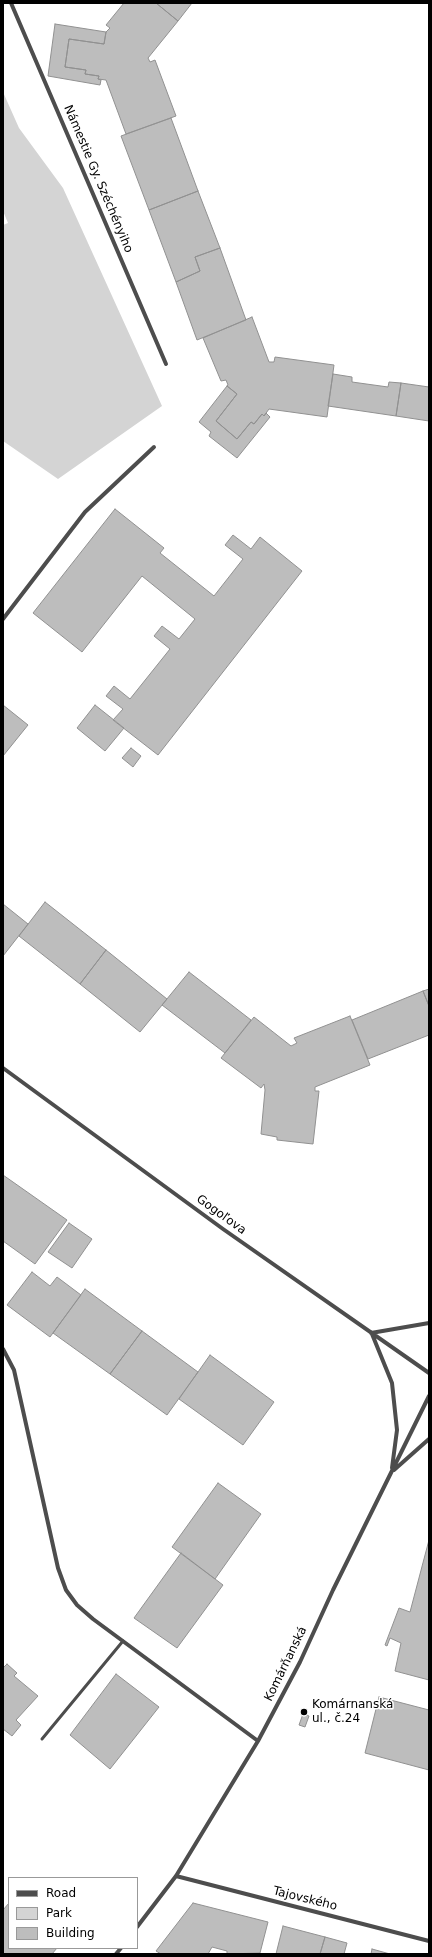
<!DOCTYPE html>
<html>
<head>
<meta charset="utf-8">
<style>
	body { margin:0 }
	#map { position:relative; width:432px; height:1957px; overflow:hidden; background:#fff; font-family:"DejaVu Sans",sans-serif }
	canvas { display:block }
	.frame { position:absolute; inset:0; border:4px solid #000; pointer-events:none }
	.legend { position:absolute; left:8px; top:1877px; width:130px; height:72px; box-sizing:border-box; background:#fff; border:1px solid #999; margin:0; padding:5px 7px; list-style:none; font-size:12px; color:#000 }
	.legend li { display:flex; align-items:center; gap:8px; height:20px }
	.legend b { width:20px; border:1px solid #999 }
</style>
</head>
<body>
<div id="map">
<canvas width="432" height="1957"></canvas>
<div class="frame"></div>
<ul class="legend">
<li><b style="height:5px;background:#4d4d4d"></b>Road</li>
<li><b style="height:11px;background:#d4d4d4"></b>Park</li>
<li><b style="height:11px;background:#bdbdbd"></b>Building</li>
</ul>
</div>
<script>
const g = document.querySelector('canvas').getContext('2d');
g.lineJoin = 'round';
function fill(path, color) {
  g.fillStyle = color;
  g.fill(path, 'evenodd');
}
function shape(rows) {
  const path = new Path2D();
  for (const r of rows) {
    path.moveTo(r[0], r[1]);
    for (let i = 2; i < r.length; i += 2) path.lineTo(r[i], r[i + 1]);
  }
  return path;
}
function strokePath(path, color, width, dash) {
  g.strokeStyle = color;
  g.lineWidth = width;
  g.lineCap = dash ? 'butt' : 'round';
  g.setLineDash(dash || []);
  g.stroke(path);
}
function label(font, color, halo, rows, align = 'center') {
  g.font = font + ' "DejaVu Sans",sans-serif';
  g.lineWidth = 3;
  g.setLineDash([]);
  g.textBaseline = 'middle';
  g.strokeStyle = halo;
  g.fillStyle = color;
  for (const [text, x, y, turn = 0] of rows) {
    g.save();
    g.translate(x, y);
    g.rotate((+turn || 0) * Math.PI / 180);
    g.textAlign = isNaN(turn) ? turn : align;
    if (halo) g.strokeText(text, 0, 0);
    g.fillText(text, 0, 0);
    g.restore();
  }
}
fill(shape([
	[3,92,19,128,63,188,162,406,58,479,3,441,3,225,8,223,3,211]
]), '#d4d4d4');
const building = shape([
	[124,3,156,3,178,21,148,58,150,62,155,60,176,116,126,134,106,80,98,79,99,76,85,74,86,70,65,67,69,39,104,44,106,32,110,28,106,25,124,3],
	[156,3,192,3,178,21,156,3],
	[55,24,106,32,104,44,69,39,65,67,86,70,85,74,99,76,98,79,101,80,100,85,48,76,55,24],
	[171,118,198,191,149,210,121,136,171,118],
	[198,191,220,248,195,257,200,271,176,282,149,210,198,191],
	[220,248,246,320,197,340,176,282,200,271,195,257,220,248],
	[252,317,269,362,274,362,275,357,334,365,327,417,269,409,264,416,262,414,254,424,251,422,237,439,216,421,237,394,227,386,228,385,226,380,221,381,203,338,252,317],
	[333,374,352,377,352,382,388,387,389,382,401,383,396,416,328,406,333,374],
	[401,383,429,387,429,421,396,416,401,383],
	[227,386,237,394,216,421,237,439,251,422,254,424,262,414,264,416,266,413,270,417,237,458,209,436,211,432,199,422,227,386],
	[115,509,164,548,160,553,214,596,243,559,225,545,233,535,251,549,260,537,302,571,158,755,113,720,123,709,106,696,114,686,130,699,170,649,154,636,162,626,179,639,195,619,142,576,82,652,33,613,115,509],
	[3,705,28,725,3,756,3,705],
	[95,705,124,728,105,751,77,728,95,705],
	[131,748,141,756,133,767,122,758,131,748],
	[45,902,106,950,80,984,19,936,45,902],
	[3,904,28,924,3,956,3,904],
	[106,950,167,999,140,1032,80,984,106,950],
	[189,972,251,1020,225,1053,162,1005,189,972],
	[429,989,429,1006,423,991,429,989],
	[423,991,429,1006,429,1035,368,1059,352,1020,423,991],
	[350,1016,370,1065,315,1087,315,1091,319,1091,313,1144,277,1140,277,1137,261,1134,265,1090,264,1084,261,1088,221,1058,225,1053,254,1017,291,1046,297,1043,294,1038,350,1016],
	[3,1175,67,1220,35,1264,3,1241,3,1175],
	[69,1223,92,1239,72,1268,48,1252,69,1223],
	[32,1272,50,1286,57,1277,81,1295,50,1337,7,1305,32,1272],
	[85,1289,142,1331,110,1374,53,1333,85,1289],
	[142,1331,198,1372,167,1415,110,1374,142,1331],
	[210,1355,274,1402,243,1445,179,1399,210,1355],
	[218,1483,261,1514,215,1579,172,1547,218,1483],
	[429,1540,429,1680,395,1671,401,1643,390,1638,387,1646,385,1645,399,1608,410,1612,429,1540],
	[181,1553,223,1585,177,1648,134,1618,181,1553],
	[7,1664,17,1673,14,1676,38,1696,16,1720,21,1725,12,1736,3,1729,3,1666,4,1667,7,1664],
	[116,1674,159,1707,110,1769,70,1735,116,1674],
	[379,1697,429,1710,429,1770,365,1753,379,1697],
	[303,1714,309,1716,305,1727,299,1725,303,1714],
	[9,1903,9,1948,57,1948,52,1954,3,1954,3,1910,9,1903],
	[193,1903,268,1922,260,1953,227,1954,227,1951,212,1947,208,1954,161,1954,156,1951,193,1903],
	[283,1926,325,1937,320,1954,276,1954,283,1926],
	[325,1937,347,1943,344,1954,320,1954,325,1937],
	[372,1949,390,1954,371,1954,372,1949]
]);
fill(building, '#bdbdbd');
strokePath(building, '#919191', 1);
strokePath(shape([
	[42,1739,123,1641]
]), '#4d4d4d', 3);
strokePath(shape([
	[11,3,166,364],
	[3,619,85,512,154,447],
	[3,1068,223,1229,429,1373],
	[371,1333,429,1323],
	[372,1334,392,1383,397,1430,392,1468],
	[3,1349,14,1370,58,1568,66,1590,77,1605,93,1619,258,1741],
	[394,1470,429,1439],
	[176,1876,429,1941],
	[137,1927,176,1876,258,1741,300,1662,333,1590,429,1396],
	[116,1954,121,1948]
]), '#4d4d4d', 4);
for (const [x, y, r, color] of [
	[304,1712,4,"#000"]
]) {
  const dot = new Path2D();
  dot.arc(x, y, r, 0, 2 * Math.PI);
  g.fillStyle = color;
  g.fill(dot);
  strokePath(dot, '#fff', 1.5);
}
label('12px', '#000', '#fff', [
	["Námestie Gy. Széchényiho",98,179,67],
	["Gogoľova",221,1215,36],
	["Komárňanská",286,1664,-64],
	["Tajovského",305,1899,14]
]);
label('12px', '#000', '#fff', [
	["Komárnanská",312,1705],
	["ul., č.24",312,1719]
], 'left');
</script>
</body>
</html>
